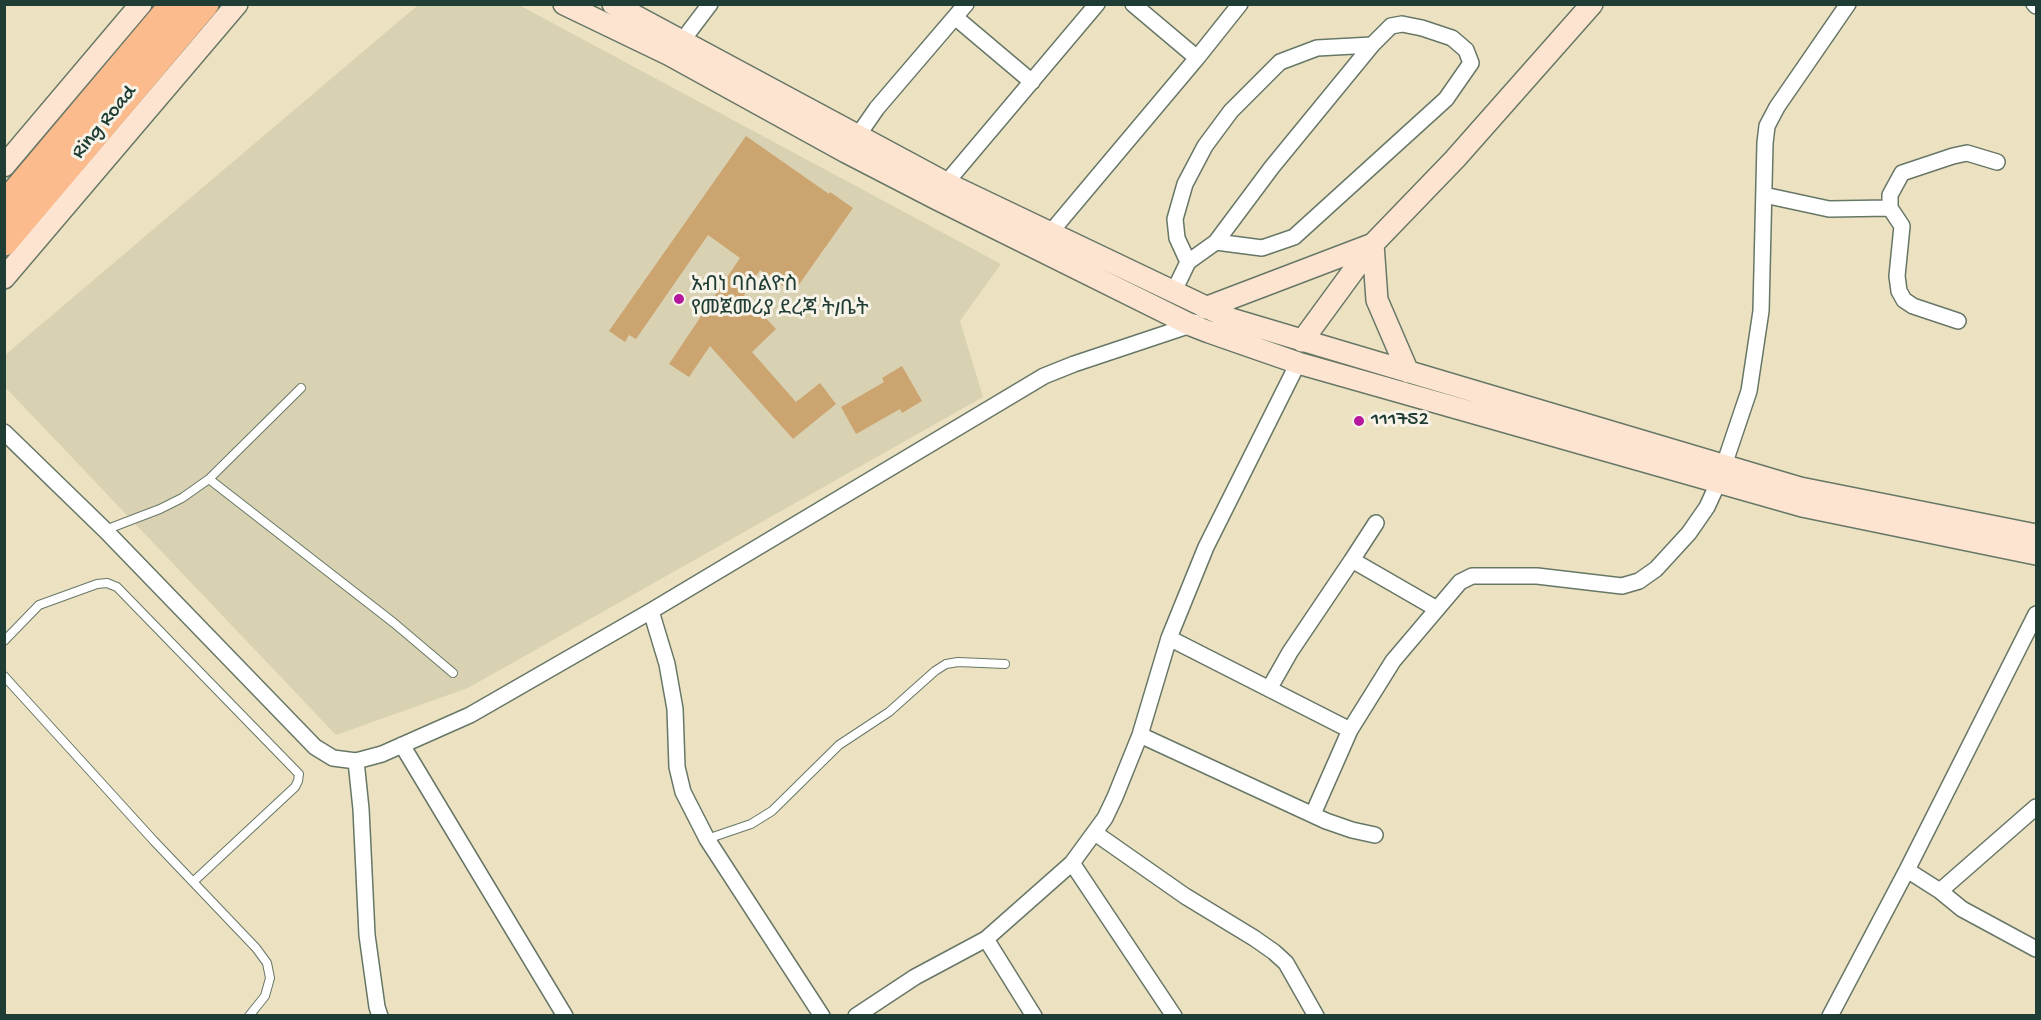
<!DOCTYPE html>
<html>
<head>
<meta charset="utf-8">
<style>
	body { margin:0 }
	#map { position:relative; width:2041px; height:1020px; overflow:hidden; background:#ece2c2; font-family:"Gochi Hand",sans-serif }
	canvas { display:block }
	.frame { position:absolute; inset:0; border:6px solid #1f3d34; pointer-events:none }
</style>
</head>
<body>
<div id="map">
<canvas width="2041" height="1020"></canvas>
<div class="frame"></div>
</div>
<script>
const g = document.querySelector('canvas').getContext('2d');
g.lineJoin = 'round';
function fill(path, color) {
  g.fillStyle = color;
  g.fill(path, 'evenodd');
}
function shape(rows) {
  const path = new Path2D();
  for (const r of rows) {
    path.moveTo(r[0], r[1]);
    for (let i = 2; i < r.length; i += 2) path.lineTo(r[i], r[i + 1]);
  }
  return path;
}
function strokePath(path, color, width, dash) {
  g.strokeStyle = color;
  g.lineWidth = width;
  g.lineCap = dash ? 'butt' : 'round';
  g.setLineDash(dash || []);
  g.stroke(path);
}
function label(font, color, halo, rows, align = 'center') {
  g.font = font + ' "Gochi Hand","Noto Sans Ethiopic",sans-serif';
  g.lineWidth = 6;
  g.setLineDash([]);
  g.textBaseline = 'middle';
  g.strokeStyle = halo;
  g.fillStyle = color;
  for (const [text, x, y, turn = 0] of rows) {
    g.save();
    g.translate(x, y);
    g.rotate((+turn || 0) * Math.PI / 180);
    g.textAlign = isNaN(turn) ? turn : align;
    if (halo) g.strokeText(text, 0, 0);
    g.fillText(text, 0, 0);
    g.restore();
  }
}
fill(shape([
	[418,5,519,5,1001,264,960,321,983,397,468,688,336,735,5,387,5,355]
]), '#d9d2b2');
fill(shape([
	[746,136,829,194,830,192,853,208,793,293,760,270,744,295,776,329,752,352,796,402,820,383,836,404,793,439,710,346,689,377,669,364,740,258,708,235,636,339,629,335,625,342,609,331],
	[902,366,922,401,902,413,900,409,856,434,841,407,884,382,882,378]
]), '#cba470');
const lane = shape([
	[209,479,394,623,453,673],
	[105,530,160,509,182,498,209,479,301,388],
	[4,641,39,605,97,584,107,583,117,587,299,774,298,781,295,787,193,882],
	[4,676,154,841,256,948,267,963,270,978,265,996,249,1016],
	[707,839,751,824,772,811,839,745,889,712,935,671,946,664,958,662,1005,664]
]);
const street = shape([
	[1133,4,1197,58,1240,4],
	[2034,4,2036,6],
	[955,17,1032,82],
	[682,41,710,4],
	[852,144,877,108,966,4],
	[946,183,1097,4],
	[1764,195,1829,209,1890,208],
	[1050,233,1197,58],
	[1188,262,1177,238,1175,219,1185,184,1205,146,1231,111,1280,62,1317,48,1372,45],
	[1173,293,1188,262,1216,242,1272,167,1372,45,1391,26,1402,24,1422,28,1452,38,1466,50,1471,63,1446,99,1294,237,1262,248,1216,242],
	[1958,321,1913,306,1904,300,1899,291,1897,276,1902,226,1890,208,1890,195,1902,173,1953,156,1967,153,1997,162],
	[4,432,105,530,315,747,333,758,356,761,382,754,470,715,651,611,1044,376,1074,364,1191,325,1194,322],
	[1376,523,1352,560,1437,609],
	[651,611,667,664,675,709,677,767,683,792,707,839,822,1016],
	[1169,638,1350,730],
	[1269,689,1290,652,1352,560],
	[1140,735,1326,821,1352,830,1375,835],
	[402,745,565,1016],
	[356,761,361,809,367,935,377,1007,380,1016],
	[1313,814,1350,730,1393,661,1460,582,1472,576,1537,576,1622,586,1639,581,1656,569,1689,533,1707,507,1718,483,1749,391,1761,311,1765,143,1767,126,1777,107,1848,4],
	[1095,833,1185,896,1254,938,1274,952,1286,963,1316,1016],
	[1072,863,1174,1016],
	[1907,870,1940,891,1962,909,2036,949],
	[1940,891,2036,807],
	[856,1016,915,977,986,939],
	[1034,1016,986,939,1072,863,1105,818,1115,797,1140,735,1169,638,1206,547,1298,363],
	[1830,1016,1907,870,2036,614]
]);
const secondary = shape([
	[564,4,670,55,846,152,937,199,1191,325,1209,332,1298,363,1802,506,2036,554],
	[613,4,946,183,1231,319,1800,488,2036,535],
	[4,166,141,4],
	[4,278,237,4],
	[1205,308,1373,244,1377,300,1408,372],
	[1302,341,1373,244,1455,159,1592,4]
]);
const highway = shape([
	[4,206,174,4],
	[4,242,205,4]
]);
strokePath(lane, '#677766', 10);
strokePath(street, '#677766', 18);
strokePath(secondary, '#677766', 24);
strokePath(highway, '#677766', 30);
strokePath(lane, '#fff', 8);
strokePath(street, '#fff', 15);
strokePath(secondary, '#fde4d1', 21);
strokePath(highway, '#fbbb8c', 27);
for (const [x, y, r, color] of [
	[679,299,6,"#b5179e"],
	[1359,421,6,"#b5179e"]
]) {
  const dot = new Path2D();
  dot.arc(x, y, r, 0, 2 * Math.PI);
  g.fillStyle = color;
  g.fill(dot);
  strokePath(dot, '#f7f3e8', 2);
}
label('21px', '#1f3d34', '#f7f3e8', [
	["Ring Road",105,123,-50]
]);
label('21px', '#1f3d34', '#f7f3e8', [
	["አብነ ባስልዮስ",691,287],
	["የመጀመሪያ ደረጃ ት/ቤት",691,311],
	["111752",1371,421]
], 'left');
</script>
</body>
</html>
